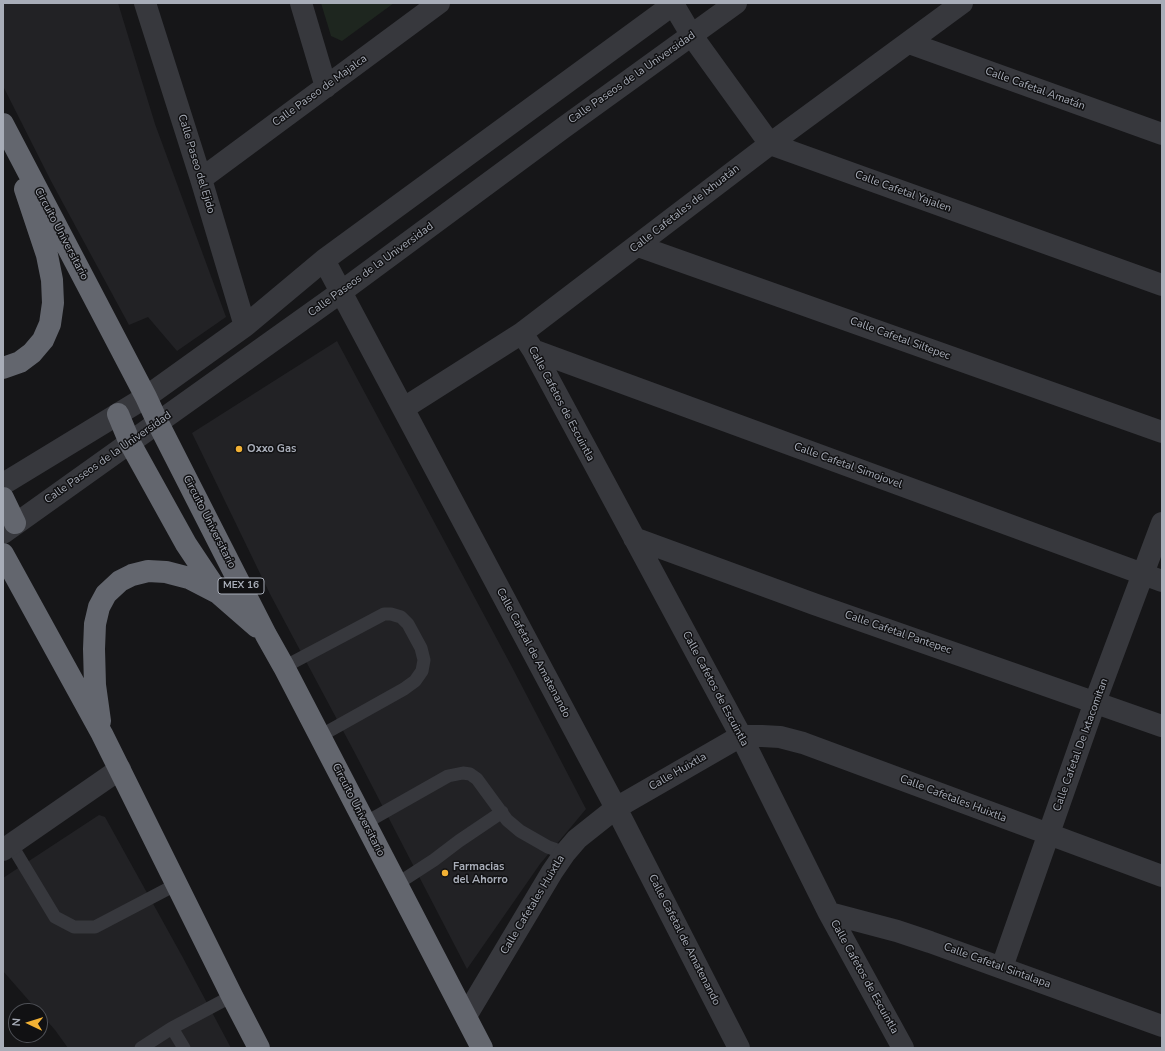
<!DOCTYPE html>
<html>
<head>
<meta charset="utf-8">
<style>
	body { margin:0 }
	#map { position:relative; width:1165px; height:1051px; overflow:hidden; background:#161618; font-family:"Nunito Sans",sans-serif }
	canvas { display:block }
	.frame { position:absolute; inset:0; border:4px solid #a8adb8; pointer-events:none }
	.north { position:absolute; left:8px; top:1003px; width:40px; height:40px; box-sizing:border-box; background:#111113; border:1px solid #4d4f55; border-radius:50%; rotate:274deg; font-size:11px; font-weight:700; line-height:16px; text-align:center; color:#a8adb8 }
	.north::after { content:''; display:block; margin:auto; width:14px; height:18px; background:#f2b134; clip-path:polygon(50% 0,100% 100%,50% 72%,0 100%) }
</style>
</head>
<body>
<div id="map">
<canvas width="1165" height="1051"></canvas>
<div class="frame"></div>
<div class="north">N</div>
</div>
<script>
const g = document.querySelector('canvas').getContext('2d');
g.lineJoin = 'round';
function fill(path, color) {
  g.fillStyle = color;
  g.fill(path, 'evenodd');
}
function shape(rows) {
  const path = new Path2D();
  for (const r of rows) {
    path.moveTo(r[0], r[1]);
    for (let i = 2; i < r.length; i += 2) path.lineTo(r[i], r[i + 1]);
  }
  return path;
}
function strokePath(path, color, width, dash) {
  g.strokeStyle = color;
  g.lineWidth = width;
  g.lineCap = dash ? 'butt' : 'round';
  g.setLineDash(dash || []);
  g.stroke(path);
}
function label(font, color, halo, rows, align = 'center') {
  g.font = font + ' "Nunito Sans",sans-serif';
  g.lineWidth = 3;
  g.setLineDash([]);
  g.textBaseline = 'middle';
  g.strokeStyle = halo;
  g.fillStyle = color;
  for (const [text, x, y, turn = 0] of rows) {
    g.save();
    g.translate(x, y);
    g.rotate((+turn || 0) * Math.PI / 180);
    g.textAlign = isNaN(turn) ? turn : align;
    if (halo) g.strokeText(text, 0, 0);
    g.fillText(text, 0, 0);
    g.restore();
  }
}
fill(shape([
	[3,3,118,3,155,124,226,317,177,351,148,317,129,325,51,181,3,86],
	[337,341,513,669,586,809,540,864,467,969,356,755,270,594,192,433],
	[99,815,105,817,182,956,231,1048,68,1048,55,1030,40,1013,40,1011,38,1011,3,971,3,878]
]), '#222225');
fill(shape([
	[321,3,394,3,342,41,331,36]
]), '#1e261f');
strokePath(shape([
	[284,667,384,614,391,614,401,617,408,624,421,648,424,660,422,671,415,681,404,689,320,736],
	[365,823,448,776,463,773,470,774,477,779,507,820,520,831,548,847,565,853],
	[11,844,55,917,74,927,95,927,177,884],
	[397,884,434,860,459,841,502,812],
	[172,1028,184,1048],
	[141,1048,172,1028,232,996]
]), '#37383d', 13);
strokePath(shape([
	[145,3,201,179,245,326],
	[301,3,326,87],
	[673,4,692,36,770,144,1162,285],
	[909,43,1162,134],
	[201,179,439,3],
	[638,246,1162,432],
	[324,260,616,808,739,1048],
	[522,333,533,350,741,736,829,913,903,1048],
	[533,350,1162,581],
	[404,408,522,333,770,144,962,3],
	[3,484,146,397,245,326,324,260,675,3],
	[3,533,341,292,563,128,736,3],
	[634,538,814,604,1162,726],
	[3,850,120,769],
	[829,913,897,931,930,942,1162,1026],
	[1002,967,1095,702,1162,523],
	[466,1016,552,872,565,853,577,839,616,808,741,736,762,736,780,737,803,743,1162,876]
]), '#37383d', 22);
strokePath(shape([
	[3,124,146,397,158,423,266,635,284,667,482,1048],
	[3,368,20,362,32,353,43,340,50,324,53,303,52,280,47,255,25,189],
	[118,414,130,443,186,544,218,592],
	[3,498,15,523],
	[3,554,102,734,232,996,259,1048],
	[100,721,95,685,94,649,95,624,99,607,106,594,120,581,132,575,148,571,166,572,189,578,218,593,257,627]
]), '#63666e', 22);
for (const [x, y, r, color] of [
	[239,449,4,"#f2b134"],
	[445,873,4,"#f2b134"]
]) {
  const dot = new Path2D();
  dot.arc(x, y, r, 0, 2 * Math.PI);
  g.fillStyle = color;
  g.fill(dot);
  strokePath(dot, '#111113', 1.5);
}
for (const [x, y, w] of [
	[241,586,46]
]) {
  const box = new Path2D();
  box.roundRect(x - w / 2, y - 8, w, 16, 3);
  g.fillStyle = '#111113';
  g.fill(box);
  strokePath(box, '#a8adb8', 1);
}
label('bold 10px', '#a8adb8', null, [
	["MEX 16",241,586]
]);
label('11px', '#a8adb8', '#111113', [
	["Calle Paseos de la Universidad",632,78,-35],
	["Calle Cafetal Amatán",1035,89,20],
	["Calle Paseo de Majalca",320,91,-36],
	["Calle Paseo del Ejido",196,164,73],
	["Calle Cafetal Yajalen",903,192,20],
	["Calle Cafetales de Ixhuatán",685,209,-38],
	["Circuito Universitario",61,234,62],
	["Calle Paseos de la Universidad",371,270,-36],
	["Calle Cafetal Siltepec",900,339,20],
	["Calle Cafetos de Escuintla",561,404,62],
	["Calle Paseos de la Universidad",108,458,-35],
	["Calle Cafetal Simojovel",848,466,20],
	["Circuito Universitario",209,522,63],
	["Calle Cafetal Pantepec",898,633,19],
	["Calle Cafetal de Amatenando",533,653,62],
	["Calle Cafetos de Escuintla",715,689,62],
	["Calle Cafetal De Ixtacomitan",1081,745,-70],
	["Calle Huixtla",678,772,-30],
	["Calle Cafetales Huixtla",953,799,21],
	["Circuito Universitario",358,810,63],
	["Calle Cafetales Huixtla",533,905,-59],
	["Calle Cafetal de Amatenando",684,940,63],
	["Calle Cafetal Sintalapa",997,966,20],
	["Calle Cafetos de Escuintla",864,977,61]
]);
label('bold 11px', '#a8adb8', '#111113', [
	["Oxxo Gas",247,449],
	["Farmacias",453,867],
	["del Ahorro",453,880]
], 'left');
</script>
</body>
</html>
